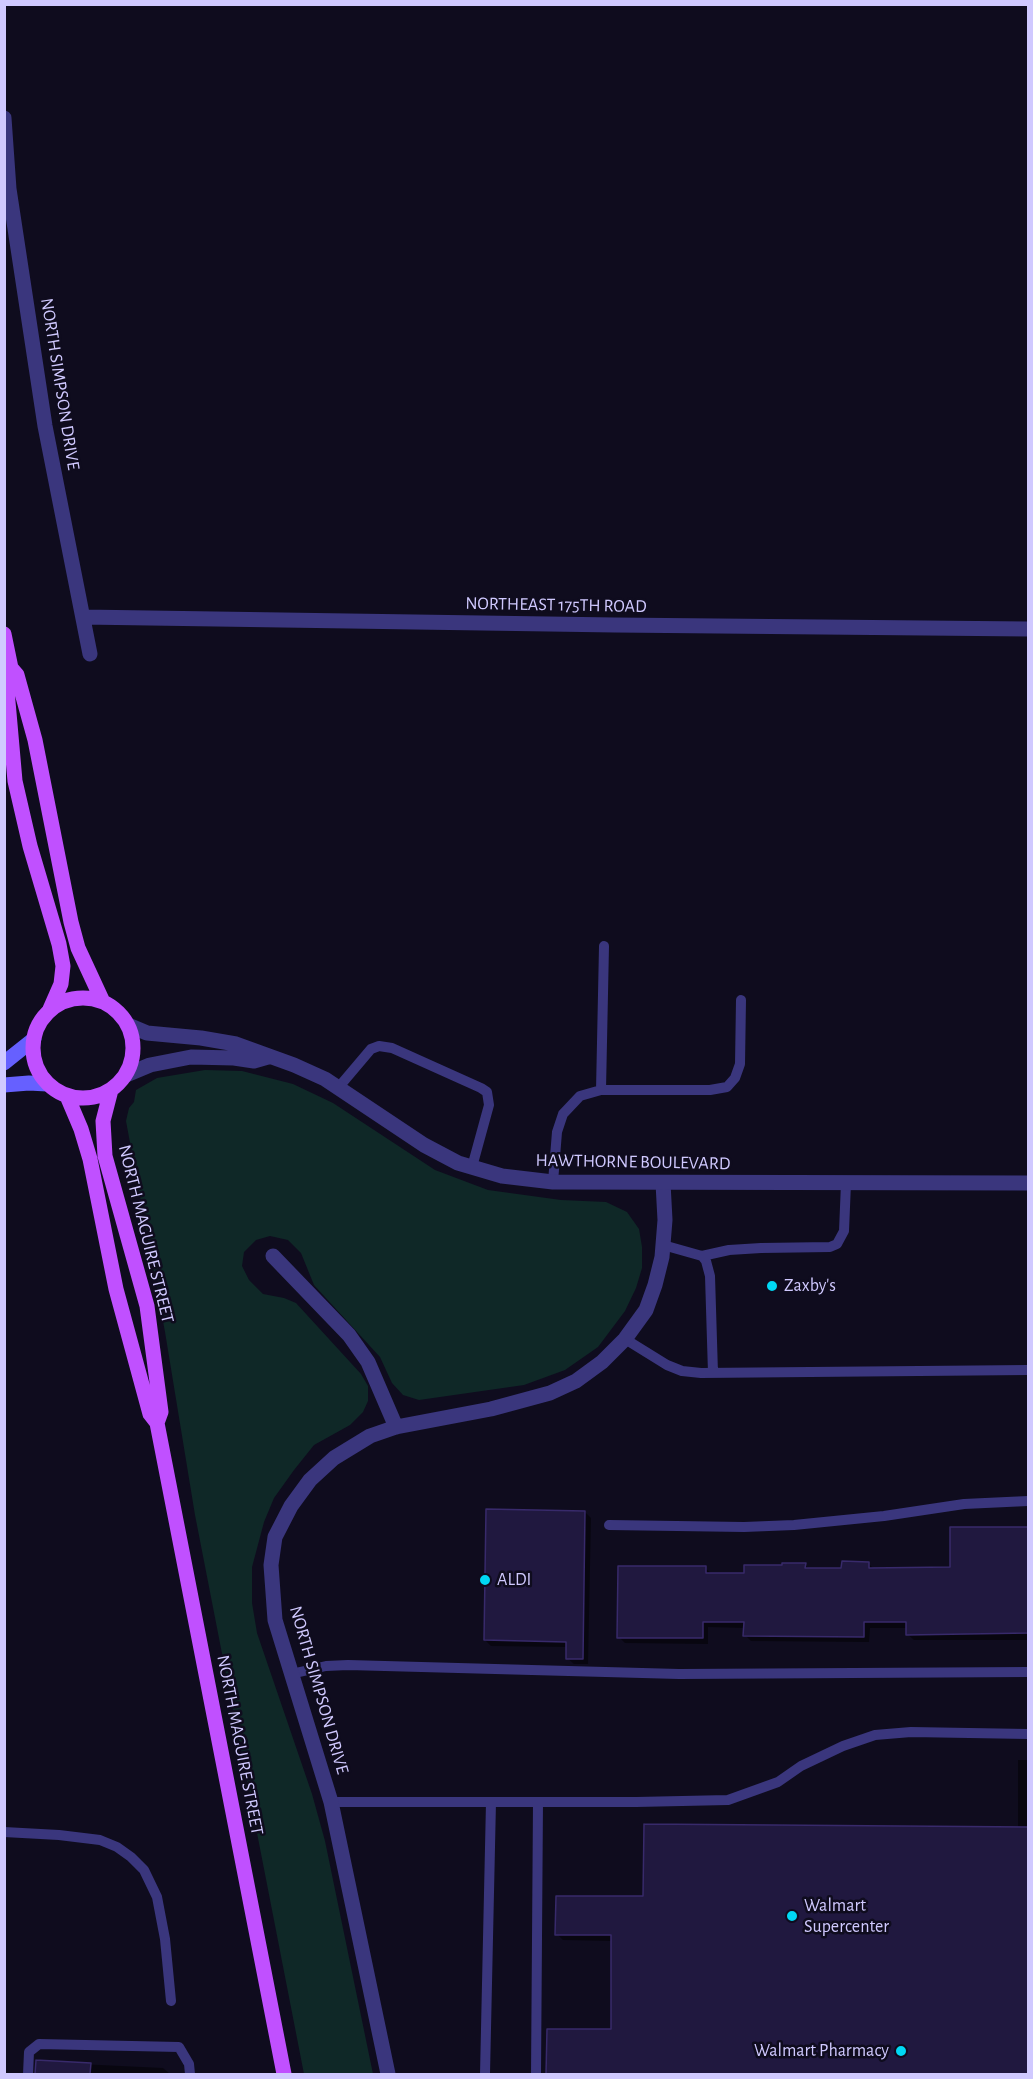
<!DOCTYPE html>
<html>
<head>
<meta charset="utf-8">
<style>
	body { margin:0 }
	#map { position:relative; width:1033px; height:2079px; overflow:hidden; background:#0f0c1e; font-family:"Alegreya Sans",sans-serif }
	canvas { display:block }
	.frame { position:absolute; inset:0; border:6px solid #d0c9ff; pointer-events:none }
</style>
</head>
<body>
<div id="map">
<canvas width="1033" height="2079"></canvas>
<div class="frame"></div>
</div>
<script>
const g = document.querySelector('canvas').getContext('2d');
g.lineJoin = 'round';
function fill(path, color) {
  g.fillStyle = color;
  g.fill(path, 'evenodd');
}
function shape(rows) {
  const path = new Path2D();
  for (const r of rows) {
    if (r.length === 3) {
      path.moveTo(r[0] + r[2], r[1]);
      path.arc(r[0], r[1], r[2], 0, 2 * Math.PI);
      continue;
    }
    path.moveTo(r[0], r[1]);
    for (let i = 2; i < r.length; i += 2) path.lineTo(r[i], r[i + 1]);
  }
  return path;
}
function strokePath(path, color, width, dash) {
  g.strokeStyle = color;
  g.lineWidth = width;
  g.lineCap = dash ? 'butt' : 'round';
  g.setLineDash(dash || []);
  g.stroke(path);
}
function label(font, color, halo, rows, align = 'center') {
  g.font = font + ' "Alegreya Sans",sans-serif';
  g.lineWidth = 5;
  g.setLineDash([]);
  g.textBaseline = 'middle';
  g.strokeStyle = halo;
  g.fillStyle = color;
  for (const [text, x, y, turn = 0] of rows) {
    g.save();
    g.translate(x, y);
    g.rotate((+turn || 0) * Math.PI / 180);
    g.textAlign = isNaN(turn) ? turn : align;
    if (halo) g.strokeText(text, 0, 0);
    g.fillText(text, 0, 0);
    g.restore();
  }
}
fill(shape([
	[205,1070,242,1071,293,1084,333,1103,435,1170,488,1190,561,1200,606,1202,627,1212,639,1229,642,1247,642,1268,636,1288,625,1311,598,1347,565,1370,524,1385,419,1400,403,1395,392,1383,380,1357,314,1285,301,1253,288,1240,270,1236,256,1240,244,1252,242,1266,249,1280,263,1294,284,1298,296,1303,361,1374,368,1386,368,1401,363,1412,350,1425,314,1445,294,1470,274,1498,264,1522,252,1567,252,1603,257,1633,312,1794,325,1841,373,2074,304,2074,195,1515,165,1332,126,1121,129,1108,134,1102,136,1090,157,1078]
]), '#0f2827');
fill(shape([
	[585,1512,591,1518,588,1664,574,1664,567,1658,568,1647,491,1646,485,1640],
	[1028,1528,1028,1640,914,1640,907,1634,907,1628,870,1628,869,1642,751,1641,745,1635,745,1628,708,1627,708,1644,625,1643,619,1637,705,1568,712,1574,745,1574,805,1565,809,1569,843,1569,868,1563,875,1570,952,1569],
	[1018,1760,1028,1760,1028,2074,548,2074,548,2030,612,2031,613,1941,563,1940,557,1934,645,1898,1018,1829],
	[37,2062,163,2068,170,2074,36,2074]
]), '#0007');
const building = shape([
	[486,1509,585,1511,583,1659,566,1659,566,1642,484,1640,486,1509],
	[950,1527,1029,1527,1029,1633,906,1635,906,1622,864,1622,864,1637,743,1636,744,1622,703,1622,703,1638,617,1638,618,1566,706,1566,706,1573,744,1573,744,1565,782,1565,782,1563,806,1563,805,1568,841,1568,842,1561,869,1562,869,1568,950,1567,950,1527],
	[644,1824,1029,1827,1029,2074,546,2074,547,2029,611,2029,611,1935,555,1935,556,1896,643,1896,644,1824],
	[36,2060,91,2063,90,2074,35,2074,36,2060]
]);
fill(building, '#20183f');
strokePath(building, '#382a6b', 1.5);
strokePath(shape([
	[338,1088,371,1049,379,1046,392,1048,481,1088,487,1092,489,1105,472,1167],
	[601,1090,604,946],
	[553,1182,557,1132,563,1114,580,1096,601,1090,710,1090,727,1087,735,1078,740,1064,741,1000],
	[663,1245,702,1256,706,1261,710,1276,713,1373],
	[702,1256,729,1250,761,1248,830,1247,837,1244,844,1231,846,1183],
	[625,1339,667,1365,682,1371,701,1373,1028,1370],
	[609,1525,744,1527,794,1525,884,1516,964,1504,1028,1501],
	[291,1674,326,1666,348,1665,679,1674,1028,1672],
	[331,1802,636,1802,728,1800,778,1782,801,1766,843,1746,875,1735,911,1732,1028,1734],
	[4,1832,59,1835,100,1840,117,1847,131,1857,144,1870,157,1897,165,1939,171,2001],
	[28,2074,29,2052,39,2044,179,2047,189,2064,190,2074],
	[485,2074,491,1802],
	[536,2074,538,1802]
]), '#3a367d', 10);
strokePath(shape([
	[4,118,9,189,45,426,90,654],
	[83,617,615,625,1028,629],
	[273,1256,349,1335,368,1362,396,1427],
	[388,2074,331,1802,275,1620,271,1565,275,1537,291,1506,310,1480,334,1458,370,1436,396,1427,491,1409,550,1393,576,1381,602,1362,625,1339,646,1310,655,1285,662,1257,665,1220,663,1183]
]), '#3a367d', 15);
strokePath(shape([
	[128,1025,147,1033,201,1038,236,1044,294,1065,325,1079,424,1145,458,1163,502,1176,553,1182,1028,1183],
	[126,1075,150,1065,191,1057,234,1058,254,1061,268,1057]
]), '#3a367d', 15);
strokePath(shape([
	[4,1063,34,1039],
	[4,1085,29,1083,47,1084]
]), '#6660ff', 15);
strokePath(shape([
	[4,634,11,668,17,675,35,740,71,922,78,948,103,1002],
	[11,668,6,679,15,781,30,846,59,944,63,966,61,984,50,1009],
	[83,1048,50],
	[111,1090,103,1121,105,1156,147,1306,161,1412,157,1423],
	[67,1096,81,1129,90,1159,116,1289,150,1414,157,1423,284,2074]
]), '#c050ff', 15);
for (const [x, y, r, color] of [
	[772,1286,6,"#00d8f4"],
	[485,1580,6,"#00d8f4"],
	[792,1916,6,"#00d8f4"],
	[901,2051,6,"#00d8f4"]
]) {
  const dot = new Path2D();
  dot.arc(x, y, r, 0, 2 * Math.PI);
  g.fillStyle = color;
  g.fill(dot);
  strokePath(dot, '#0f0c1e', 2);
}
label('18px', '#d0c9ff', '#0f0c1e', [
	["NORTH SIMPSON DRIVE",60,384,81],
	["NORTHEAST 175TH ROAD",556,605,1],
	["HAWTHORNE BOULEVARD",633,1162,1],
	["NORTH MAGUIRE STREET",146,1234,76],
	["NORTH SIMPSON DRIVE",319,1690,74],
	["NORTH MAGUIRE STREET",240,1745,79]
]);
label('18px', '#d0c9ff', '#0f0c1e', [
	["Zaxby's",784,1286],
	["ALDI",497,1580],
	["Walmart",804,1906],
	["Supercenter",804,1927],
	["Walmart Pharmacy",889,2051,"right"]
], 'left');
</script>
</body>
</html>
